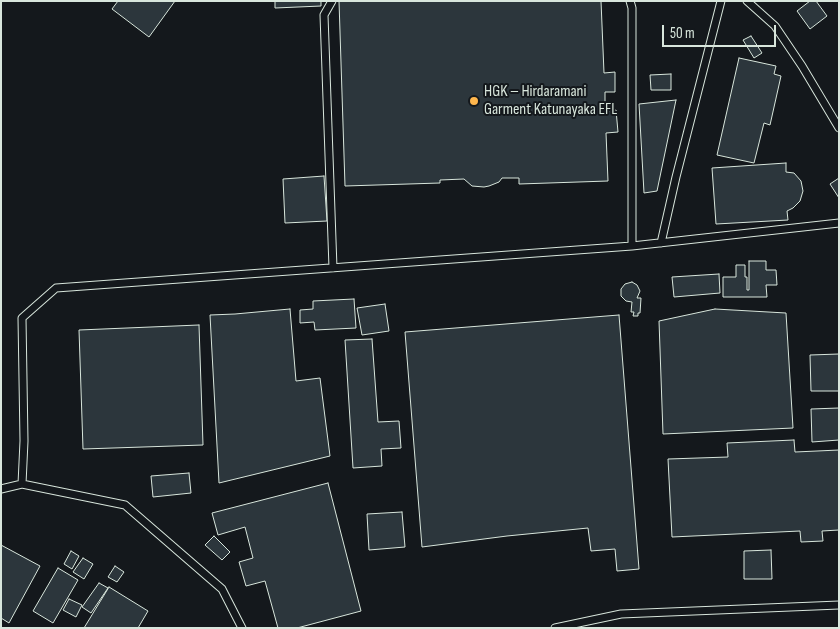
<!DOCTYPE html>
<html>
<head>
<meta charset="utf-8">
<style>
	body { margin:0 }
	#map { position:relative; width:840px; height:629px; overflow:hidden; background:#14181c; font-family:"Sofia Sans Condensed",sans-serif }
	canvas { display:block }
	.frame { position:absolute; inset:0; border:2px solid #d8e6dc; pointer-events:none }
	.scale { position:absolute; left:662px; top:25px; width:114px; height:22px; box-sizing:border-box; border:2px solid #d8e6dc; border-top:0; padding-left:6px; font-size:15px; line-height:18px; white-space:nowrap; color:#d8e6dc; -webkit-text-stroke:4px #14181c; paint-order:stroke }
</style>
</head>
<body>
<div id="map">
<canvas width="840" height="629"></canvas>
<div class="frame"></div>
<div class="scale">50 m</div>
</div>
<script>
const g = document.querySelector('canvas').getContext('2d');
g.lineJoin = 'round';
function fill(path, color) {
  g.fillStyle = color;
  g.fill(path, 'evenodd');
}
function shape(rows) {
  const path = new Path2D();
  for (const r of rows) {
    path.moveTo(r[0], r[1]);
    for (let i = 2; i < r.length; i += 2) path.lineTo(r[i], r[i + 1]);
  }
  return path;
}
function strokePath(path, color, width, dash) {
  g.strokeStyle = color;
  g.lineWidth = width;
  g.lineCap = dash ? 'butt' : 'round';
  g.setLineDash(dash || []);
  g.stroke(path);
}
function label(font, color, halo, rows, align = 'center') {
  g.font = font + ' "Sofia Sans Condensed",sans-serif';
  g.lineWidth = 4;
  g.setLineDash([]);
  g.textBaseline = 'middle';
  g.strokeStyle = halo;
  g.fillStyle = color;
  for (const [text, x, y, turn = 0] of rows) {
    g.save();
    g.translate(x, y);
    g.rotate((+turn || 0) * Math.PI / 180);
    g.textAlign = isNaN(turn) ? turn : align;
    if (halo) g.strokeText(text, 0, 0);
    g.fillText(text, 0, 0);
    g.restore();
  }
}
const building = shape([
	[118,1,175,1,149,37,112,9,118,1],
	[275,1,321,1,321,6,275,8,275,1],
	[339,1,601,1,604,73,615,72,615,92,605,92,605,111,616,110,618,132,606,133,608,181,519,184,519,178,502,178,499,182,489,186,484,187,472,186,464,179,440,180,440,183,345,186,339,1],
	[810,1,816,1,827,16,810,29,797,11,810,1],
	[751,36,762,53,754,58,743,40,751,36],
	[739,58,776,66,774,74,781,76,770,125,764,123,754,163,717,155,739,58],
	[671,74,671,90,651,90,650,75,671,74],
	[676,100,657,191,644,193,639,104,676,100],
	[786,163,786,172,794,173,801,181,803,191,800,201,793,208,787,211,788,220,716,224,712,168,786,163],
	[324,176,327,221,285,223,283,179,324,176],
	[839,178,839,198,830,184,839,178],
	[749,261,766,261,766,270,776,270,777,285,766,285,767,297,723,297,723,277,736,277,736,265,745,265,745,277,747,277,747,290,749,290,749,261],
	[719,274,720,293,674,297,672,277,719,274],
	[632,282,637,285,640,291,637,298,641,298,640,313,638,313,638,316,633,316,634,312,631,312,632,302,626,301,621,296,621,289,625,284,632,282],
	[354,299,356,328,315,330,314,322,300,323,300,310,313,309,313,301,354,299],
	[385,304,389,331,362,335,357,308,385,304],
	[290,309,296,381,320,378,330,456,219,483,210,315,235,314,290,309],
	[715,309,786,313,793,428,663,434,659,321,715,309],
	[619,315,639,569,617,571,615,549,591,551,588,528,507,536,422,547,405,332,619,315],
	[199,325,203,445,83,449,79,330,199,325],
	[372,339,378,422,399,421,401,448,381,449,382,466,353,468,345,340,372,339],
	[839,354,839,391,811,391,810,355,839,354],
	[839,408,839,440,812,442,811,409,839,408],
	[794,440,795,452,839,450,839,530,822,531,823,541,801,542,800,531,672,537,668,459,728,457,727,443,794,440],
	[189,473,191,493,153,497,151,476,189,473],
	[328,483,361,611,297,628,278,628,265,581,246,586,239,562,253,558,245,527,218,535,212,513,328,483],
	[402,512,405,547,369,550,367,514,402,512],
	[214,536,230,552,222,560,205,545,214,536],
	[1,545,40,566,9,623,1,618,1,545],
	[771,550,772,579,744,579,744,551,771,550],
	[71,551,79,556,72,569,64,564,71,551],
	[83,558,93,564,84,579,73,572,83,558],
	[115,566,124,572,117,582,108,577,115,566],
	[58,568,78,580,53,623,33,611,58,568],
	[99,583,108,588,91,613,82,607,99,583],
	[109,587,148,611,138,628,84,628,109,587],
	[69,599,82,605,76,617,63,610,69,599]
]);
fill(building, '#2c363c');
strokePath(building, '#d8e6dc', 1);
const service = shape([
	[332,1,324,15,333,268],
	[630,1,632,8,632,246],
	[747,1,775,26,802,66,839,128],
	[661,243,676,177,721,1],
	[22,484,24,441,22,318,56,288,632,246,839,223],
	[1,489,22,484,125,505,222,589,242,628],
	[555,628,621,614,839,605]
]);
strokePath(service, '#d8e6dc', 9);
strokePath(service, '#14181c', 7);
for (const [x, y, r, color] of [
	[474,101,5,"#ffb74d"]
]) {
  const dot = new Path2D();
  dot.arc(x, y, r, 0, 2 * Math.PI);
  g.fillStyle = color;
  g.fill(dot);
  strokePath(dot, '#14181c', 2);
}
label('16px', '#d8e6dc', '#14181c', [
	["HGK – Hirdaramani",484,92],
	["Garment Katunayaka EFL",484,110]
], 'left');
</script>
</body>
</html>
